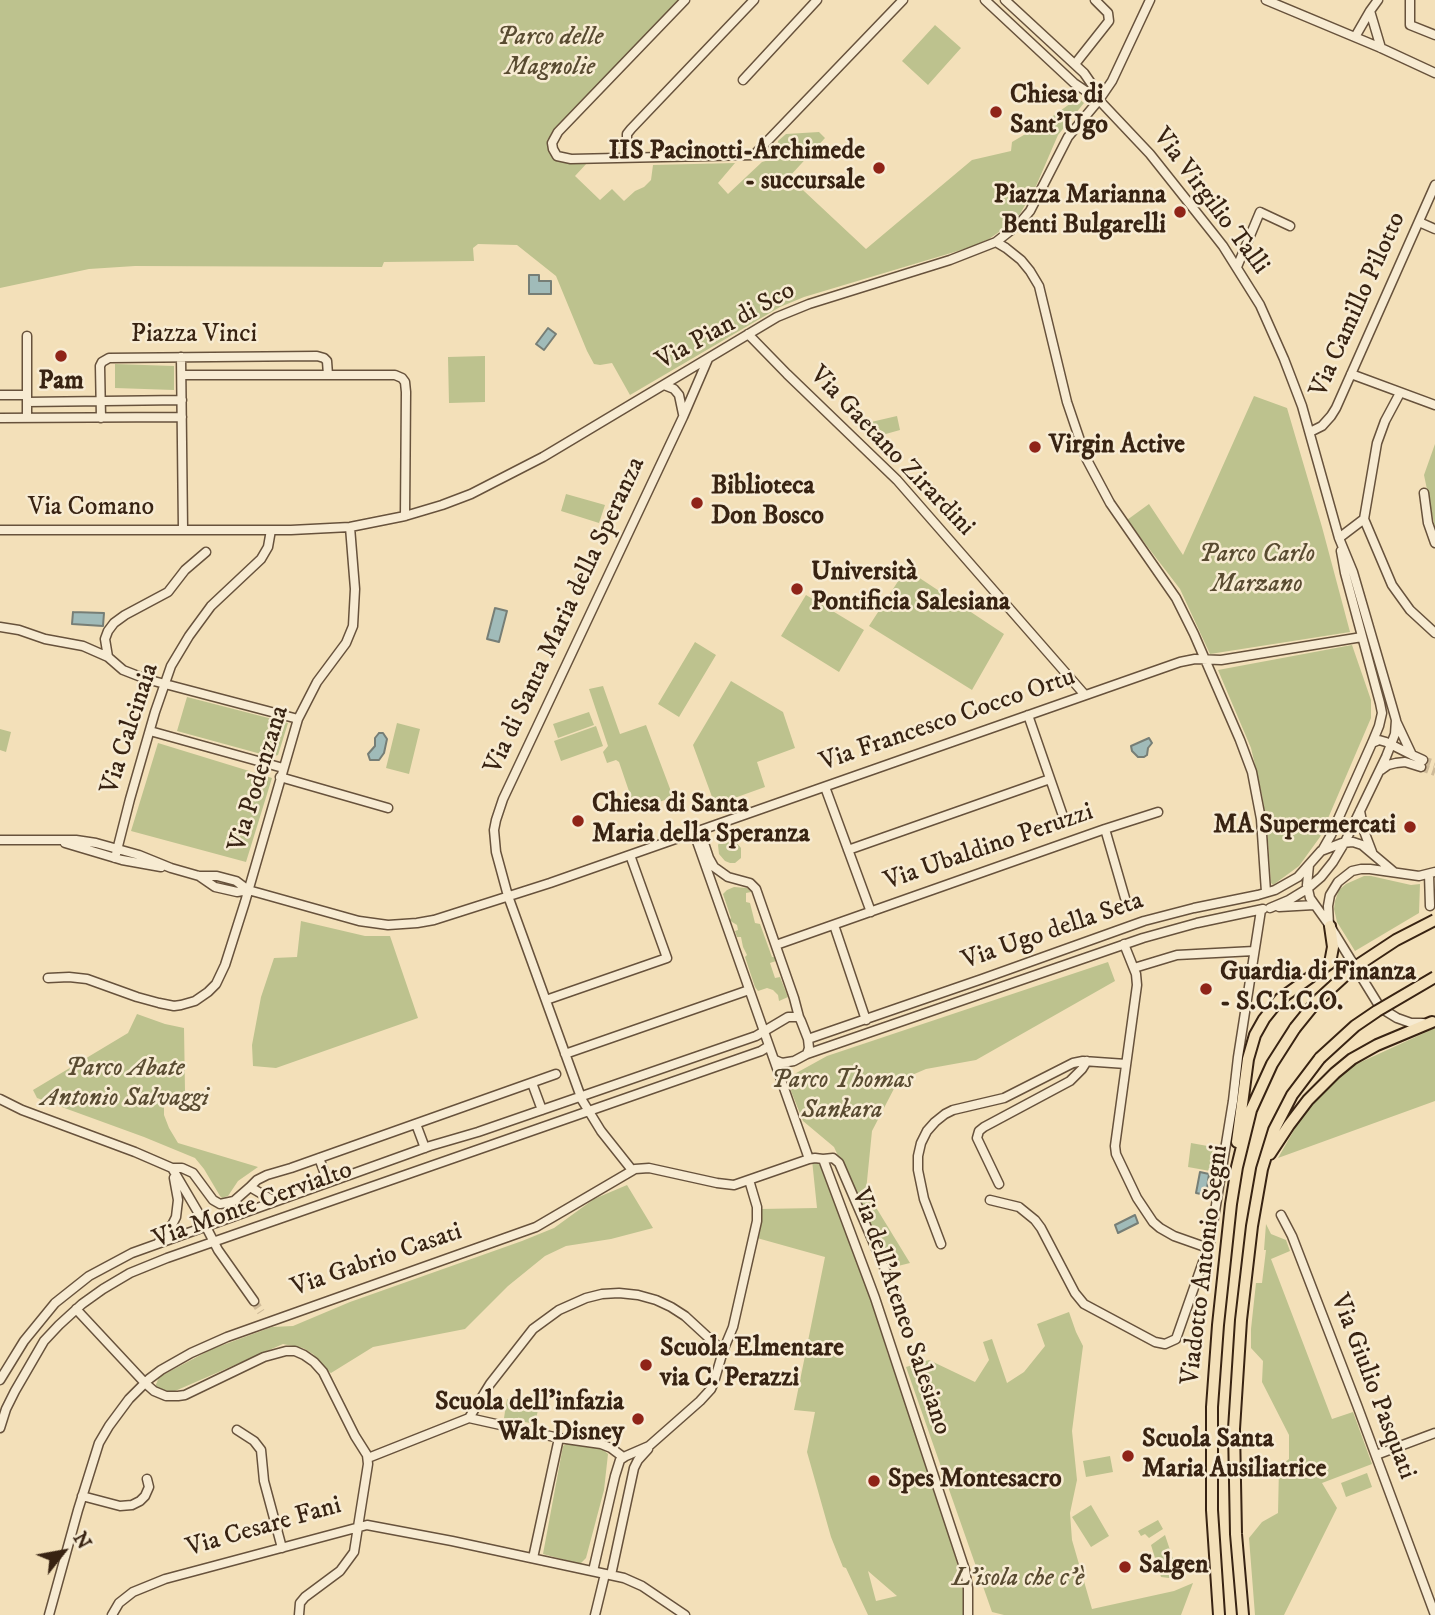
<!DOCTYPE html>
<html>
<head>
<meta charset="utf-8">
<style>
	body { margin:0 }
	#map { position:relative; width:1435px; height:1615px; overflow:hidden; background:#f3e0b9; font-family:"IM FELL DW Pica",serif }
	canvas { display:block }
	.north { position:absolute; left:28px; top:1517px; width:70px; height:70px; -webkit-text-stroke:5px #f7ebd2; paint-order:stroke; rotate:59deg; font-size:19px; font-weight:700; line-height:28px; text-align:center; color:#382312 }
	.north::after { content:''; display:block; margin:auto; width:24px; height:32px; background:#382312; clip-path:polygon(50% 0,100% 100%,50% 72%,0 100%) }
</style>
</head>
<body>
<div id="map">
<canvas width="1435" height="1615"></canvas>
<div class="north">N</div>
</div>
<script>
const g = document.querySelector('canvas').getContext('2d');
g.lineJoin = 'round';
function fill(path, color) {
  g.fillStyle = color;
  g.fill(path, 'evenodd');
}
function shape(rows) {
  const path = new Path2D();
  for (const r of rows) {
    path.moveTo(r[0], r[1]);
    for (let i = 2; i < r.length; i += 2) path.lineTo(r[i], r[i + 1]);
  }
  return path;
}
function strokePath(path, color, width, dash) {
  g.strokeStyle = color;
  g.lineWidth = width;
  g.lineCap = dash ? 'butt' : 'round';
  g.setLineDash(dash || []);
  g.stroke(path);
}
function label(font, color, halo, rows, align = 'center') {
  g.font = font + ' "IM FELL DW Pica",serif';
  g.lineWidth = 5;
  g.setLineDash([]);
  g.textBaseline = 'middle';
  g.strokeStyle = halo;
  g.fillStyle = color;
  for (const [text, x, y, turn = 0] of rows) {
    g.save();
    g.translate(x, y);
    g.rotate((+turn || 0) * Math.PI / 180);
    g.textAlign = isNaN(turn) ? turn : align;
    if (halo) g.strokeText(text, 0, 0);
    g.fillText(text, 0, 0);
    g.restore();
  }
}
fill(shape([
	[0,0,678,0,547,140,552,154,560,161,588,162,575,176,600,200,612,189,624,201,635,191,644,187,651,180,653,165,735,163,718,183,728,194,762,162,780,157,778,141,786,134,819,132,825,138,789,177,866,249,972,160,1011,151,1012,142,1039,126,1078,98,1084,103,1058,135,1036,186,1020,214,1003,229,989,239,971,247,804,297,780,307,630,395,612,363,600,365,594,364,587,351,556,276,517,245,478,244,473,248,474,261,384,262,382,267,135,266,89,269,0,288],
	[935,25,961,48,928,85,902,61],
	[485,356,485,402,449,403,448,357],
	[115,364,174,366,174,390,115,388],
	[1254,396,1287,408,1322,527,1350,632,1210,654,1180,589,1127,520,1149,504,1183,555],
	[897,416,900,430,875,437,871,422],
	[1435,444,1435,528,1424,475],
	[566,494,605,505,599,523,561,511],
	[906,569,1004,634,972,690,869,626],
	[806,595,864,630,839,672,781,636],
	[695,642,716,655,679,717,658,704],
	[1352,645,1371,700,1371,718,1320,837,1299,866,1273,885,1271,883,1267,827,1262,795,1251,748,1218,670],
	[731,681,783,712,795,748,757,762,765,787,715,805,693,745],
	[603,686,620,734,646,725,672,794,665,800,642,807,633,803,619,762,616,760,607,763,603,752,608,746,589,689],
	[187,697,288,723,278,755,272,757,177,731],
	[589,712,594,725,558,738,553,724],
	[397,723,420,729,409,774,386,768],
	[596,726,603,746,561,761,554,741],
	[0,729,11,732,6,752,0,750],
	[158,743,272,778,246,862,131,831],
	[727,838,736,842,741,848,741,858,735,863,730,863,725,861,719,854,718,845,720,841],
	[1364,876,1371,876,1411,885,1420,884,1419,913,1355,951,1337,922,1334,909,1335,901,1339,890,1346,884],
	[734,887,747,888,751,892,746,893,746,902,750,903,755,923,760,924,772,957,775,957,776,961,770,963,775,978,780,977,788,997,779,1001,778,995,773,990,767,988,758,991,755,987,745,957,747,955,743,947,741,937,737,937,735,931,738,930,737,925,729,920,731,918,723,894,727,890],
	[301,921,365,936,390,936,418,1018,276,1068,253,1066,252,1045,261,997,274,958,297,957],
	[1108,962,1115,981,976,1060,926,1069,898,1081,872,1131,866,1191,910,1263,890,1268,834,1147,803,1121,791,1091,789,1077,827,1056],
	[137,1014,165,1024,184,1028,185,1091,164,1099,164,1115,169,1128,178,1143,258,1167,238,1181,228,1196,222,1198,220,1196,204,1169,195,1158,144,1137,37,1098,33,1090,128,1033],
	[1435,1028,1435,1101,1278,1158,1305,1111,1348,1068],
	[1191,1143,1213,1147,1210,1171,1188,1167],
	[812,1160,822,1160,867,1282,888,1355,892,1361,929,1469,957,1563,966,1595,964,1615,868,1615,846,1568,843,1567,831,1537,807,1452,815,1412,794,1410,825,1257,757,1238,760,1209,817,1208],
	[868,1571,897,1596,876,1601],
	[627,1185,653,1228,611,1239,566,1246,545,1256,508,1286,465,1329,373,1347,331,1373,324,1368,313,1354,303,1348,283,1344,175,1391,163,1392,155,1387,159,1377,212,1349,272,1327,293,1326,350,1302,522,1241,554,1228,594,1199],
	[1266,1224,1271,1234,1286,1240,1290,1251,1271,1259,1332,1419,1353,1412,1372,1464,1322,1483,1337,1508,1284,1615,1255,1615,1249,1538,1262,1522,1278,1513,1279,1467,1289,1459,1289,1435,1262,1382,1263,1361,1251,1348,1251,1329,1256,1283,1262,1283,1266,1250,1264,1250],
	[1069,1312,1076,1332,1083,1346,1072,1431,1077,1480,1070,1513,1072,1540,1092,1609,1174,1591,1193,1583,1181,1615,1004,1615,992,1612,906,1367,929,1360,975,1382,989,1360,983,1342,992,1339,1007,1383,1024,1372,1045,1346,1037,1324],
	[507,1399,539,1405,535,1424,504,1418],
	[568,1443,585,1444,602,1449,608,1454,604,1490,586,1558,580,1564,543,1554,563,1446],
	[1110,1456,1113,1472,1086,1477,1083,1461],
	[1367,1473,1372,1487,1346,1497,1341,1483],
	[1091,1505,1109,1536,1091,1547,1072,1517],
	[1158,1520,1163,1529,1149,1538,1145,1534,1141,1536,1138,1531],
	[1165,1535,1178,1574,1169,1578,1161,1577,1151,1545]
]), '#bdc28e');
const water = shape([
	[529,275,539,275,539,281,551,281,551,294,529,294,529,275],
	[548,328,556,334,544,350,536,344,548,328],
	[495,608,507,611,499,642,487,639,495,608],
	[73,612,104,613,103,626,72,624,73,612],
	[379,733,383,733,387,739,384,753,379,760,370,760,368,754,375,746,375,738,379,733],
	[1149,738,1152,743,1148,748,1147,755,1144,757,1138,757,1132,751,1131,746,1149,738],
	[1200,1172,1209,1174,1206,1195,1196,1193,1200,1172],
	[1135,1215,1138,1223,1118,1233,1115,1225,1135,1215]
]);
fill(water, '#a0bbb9');
strokePath(water, '#767e76', 2);
strokePath(shape([
	[1423,760,1435,764],
	[1421,767,1435,772],
	[254,1301,261,1312]
]), '#ceba98', 8, [8, 4]);
const minor = shape([
	[685,0,558,132,552,143,553,149,557,156,571,159,754,155,903,0],
	[985,0,1074,83,1099,100,1150,154,1212,232,1223,246,1260,305,1284,359,1302,406,1339,538,1353,572,1392,706,1396,720,1395,734,1386,757,1345,842,1333,862,1321,877,1307,889,1289,900,1270,908],
	[1005,0,1084,73,1093,86,1099,100],
	[1266,0,1381,48,1435,73],
	[1378,0,1370,11,1381,48],
	[1410,0,1410,25,1435,35],
	[1355,37,1370,11],
	[1075,64,1109,21,1108,13,1095,0],
	[743,80,817,0],
	[637,157,631,152,627,143,627,134,631,129,754,0],
	[1419,222,1435,229],
	[996,242,1006,248,1021,260,1030,271,1039,286,1067,402,1086,458,1110,503,1176,598,1194,634,1240,740,1252,772,1261,819,1266,892],
	[1237,267,1260,212,1290,226],
	[748,334,787,374,897,480,1085,695],
	[27,336,27,418],
	[181,357,183,529],
	[1351,374,1435,405],
	[182,375,395,375,402,378,405,382,406,392,405,516],
	[664,385,674,389,679,395,683,414],
	[1400,393,1385,421,1377,443,1364,519,1392,585,1410,610,1435,633],
	[0,395,27,395],
	[27,402,182,400],
	[0,418,182,417],
	[101,418,100,366,102,362,109,358,317,356,324,358,327,361,328,375],
	[1310,432,1322,426,1331,416,1336,408,1435,185],
	[1424,493,1428,523,1435,543],
	[0,530,291,530,350,527,405,516,442,505,471,494,543,457,777,317,809,304,950,260,996,242,1019,224,1030,211,1068,137,1099,100,1112,81,1150,0],
	[1339,538,1364,519],
	[206,552,185,570,168,592,125,615,114,623,108,631,105,639,108,657,123,670,146,679,298,719],
	[0,627,19,630,45,639,83,646,108,657],
	[1028,715,1063,816],
	[1396,721,1412,755,1423,760],
	[150,731,283,768],
	[1372,743,1379,740,1386,742,1412,755],
	[1381,770,1388,765,1396,763,1405,762,1421,767],
	[280,777,388,808],
	[825,787,871,912],
	[1360,811,1364,831,1372,852],
	[1105,829,1125,898],
	[700,831,709,858,714,867,728,877,750,883,756,889,794,998,799,1017],
	[694,833,809,1159],
	[0,840,76,840,96,843,139,855,171,868,199,876,217,876,236,881,248,890,259,893,359,921,388,925,417,923,434,920,550,883,1180,662,1195,659,1221,660,1362,637],
	[65,843,122,860,161,867],
	[1323,849,1331,835,1372,743,1379,726,1382,713,1380,703,1345,573,1341,551],
	[848,850,1050,779],
	[115,858,130,799,155,712,171,666,189,636,211,606,261,559,268,547,271,530],
	[1309,865,1307,885,1310,898,1330,926,1378,1004,1384,1010,1397,1018,1411,1023,1423,1023],
	[1429,874,1430,906],
	[199,876,215,887,237,892,248,890],
	[1279,907,1314,905],
	[834,925,866,1020],
	[1329,925,1328,906,1330,895,1338,882,1352,871,1361,869,1370,869,1419,876,1435,872],
	[1124,944,1136,974,1137,985,1115,1146,1116,1154,1137,1198,1153,1222,1160,1228,1174,1236,1208,1248],
	[776,945,1105,829,1158,812],
	[1134,968,1177,955,1254,951],
	[48,978,69,977,87,979,137,997,159,1003,174,1006,181,1005,195,1001,208,992,216,984,225,965,245,902,298,719,317,682,346,643,353,626,355,589,350,527],
	[546,1000,667,958,630,855],
	[808,1039,982,979,1144,921,1194,908,1258,895,1275,890,1298,877,1321,851,1342,843,1353,842,1362,845,1394,872],
	[565,1054,749,990],
	[775,1060,782,1063,794,1061,807,1054,1143,938,1197,923,1263,909],
	[532,1083,542,1110],
	[0,1099,22,1110,135,1152,172,1168],
	[416,1124,425,1148],
	[319,1158,328,1182],
	[823,1159,833,1158,839,1163,887,1274],
	[172,1168,202,1219,218,1250,254,1301],
	[172,1168,182,1168,193,1173,213,1200,220,1204,234,1201,250,1187,274,1201],
	[632,1170,601,1131,582,1100,508,896,496,852,494,830,496,820,503,799,683,417,708,359],
	[999,1184,977,1138,979,1131,984,1127,1070,1081,1082,1069,1087,1061],
	[250,1187,257,1180,267,1175,291,1168,556,1074],
	[990,1200,1019,1207,1035,1220,1041,1228,1075,1293,1084,1304,1155,1342,1165,1344,1176,1339,1210,1242,1233,1101,1238,1057,1261,910],
	[1281,1215,1292,1236,1357,1405,1435,1615],
	[158,1243,171,1227,176,1217,178,1200,174,1178],
	[941,1244,924,1199,918,1170,918,1156,921,1143,927,1131,935,1122,945,1114,953,1110,1004,1098,1073,1063,1083,1061,1126,1064],
	[76,1309,145,1383,154,1391,166,1396,178,1396,185,1395,264,1357,286,1351,295,1351,304,1355,314,1362,323,1372,355,1436,367,1455,368,1464,354,1552,340,1571,305,1597,300,1603,299,1615],
	[0,1380,24,1341,55,1303,89,1276,132,1253,430,1146,478,1132,756,1036,788,1017,799,1017,801,1021,808,1039,809,1048,807,1054],
	[469,1418,559,1438,601,1444,611,1448,623,1457],
	[0,1428,6,1409,15,1391,44,1341,59,1325,82,1304,103,1289,130,1273,167,1258,761,1051,769,1046],
	[237,1430,254,1441,261,1450,264,1481,282,1548],
	[1376,1455,1435,1433],
	[368,1458,469,1418,490,1384,533,1329,559,1310,586,1298,602,1294,619,1293,638,1295,656,1300,671,1307,685,1316,723,1351],
	[82,1496,120,1506,132,1505,140,1501,145,1496,149,1487,147,1479],
	[533,1558,559,1438],
	[593,1571,615,1476,620,1460,626,1456,649,1446,700,1401,711,1389,714,1382,723,1351,733,1327,757,1221,757,1207,749,1180],
	[611,1575,634,1468,638,1460,648,1449],
	[49,1615,78,1510,99,1443,109,1426,129,1399,149,1379,161,1370,191,1353,227,1337,536,1227,635,1169,649,1168,717,1183,734,1185,809,1159,815,1158,823,1159,875,1298,965,1570,968,1588,968,1615],
	[112,1615,119,1603,133,1592,165,1579,367,1525,452,1541,624,1578,642,1586,685,1615],
	[595,1615,605,1574]
]);
const major = shape([
	[1237,1142,1248,1059,1255,1035,1264,1019,1280,999,1330,963,1333,947,1330,926],
	[1270,1154,1289,1125,1308,1100,1335,1073,1352,1059,1377,1045,1432,1022],
	[1219,1615,1212,1510,1212,1407,1218,1325,1231,1204,1237,1167,1251,1110,1272,1064,1295,1028],
	[1243,1615,1236,1534,1234,1429,1241,1320,1252,1226,1262,1169,1274,1130,1292,1095,1320,1058]
]);
strokePath(minor, '#67523c', 11);
strokePath(major, '#382312', 14);
strokePath(minor, '#f7ebd2', 8);
strokePath(major, '#f3e0b9', 10);
const majorBridge = shape([
	[1295,1028,1316,1002,1352,969,1396,940,1435,920],
	[1320,1058,1355,1026,1377,1011,1435,977]
]);
strokePath(majorBridge, '#382312', 14, []);
strokePath(majorBridge, '#f3e0b9', 10);
for (const [x, y, r, color] of [
	[996,112,7,"#8f2418"],
	[879,168,7,"#8f2418"],
	[1180,212,7,"#8f2418"],
	[61,356,7,"#8f2418"],
	[1035,447,7,"#8f2418"],
	[697,503,7,"#8f2418"],
	[797,589,7,"#8f2418"],
	[578,821,7,"#8f2418"],
	[1410,827,7,"#8f2418"],
	[1206,989,7,"#8f2418"],
	[646,1365,7,"#8f2418"],
	[638,1419,7,"#8f2418"],
	[1128,1456,7,"#8f2418"],
	[874,1481,7,"#8f2418"],
	[1125,1567,7,"#8f2418"]
]) {
  const dot = new Path2D();
  dot.arc(x, y, r, 0, 2 * Math.PI);
  g.fillStyle = color;
  g.fill(dot);
  strokePath(dot, '#f7ebd2', 2.5);
}
label('italic 26px', '#594b31', '#f7ebd2', [
	["Parco delle",550,39],
	["Magnolie",550,69],
	["Parco Carlo",1257,556],
	["Marzano",1257,586],
	["Parco Abate",125,1070],
	["Antonio Salvaggi",125,1100],
	["Parco Thomas",842,1082],
	["Sankara",842,1112],
	["L'isola che c'è",1018,1580]
]);
label('bold 26px', '#382312', '#f7ebd2', [
	["Chiesa di",1010,97],
	["Sant'Ugo",1010,127],
	["IIS Pacinotti-Archimede",865,153,"right"],
	["- succursale",865,183,"right"],
	["Piazza Marianna",1166,197,"right"],
	["Benti Bulgarelli",1166,227,"right"],
	["Pam",61,383,"center"],
	["Virgin Active",1049,447],
	["Biblioteca",711,488],
	["Don Bosco",711,518],
	["Università",811,574],
	["Pontificia Salesiana",811,604],
	["Chiesa di Santa",592,806],
	["Maria della Speranza",592,836],
	["MA Supermercati",1396,827,"right"],
	["Guardia di Finanza",1220,974],
	["- S.C.I.C.O.",1220,1004],
	["Scuola Elmentare",660,1350],
	["via C. Perazzi",660,1380],
	["Scuola dell'infazia",624,1404,"right"],
	["Walt Disney",624,1434,"right"],
	["Scuola Santa",1142,1441],
	["Maria Ausiliatrice",1142,1471],
	["Spes Montesacro",888,1481],
	["Salgen",1139,1567]
], 'left');
label('26px', '#382312', '#f7ebd2', [
	["Via Virgilio Talli",1210,202,53],
	["Via Camillo Pilotto",1359,305,-66],
	["Via Pian di Sco",726,327,-29],
	["Piazza Vinci",194,336],
	["Via Gaetano Zirardini",891,452,46],
	["Via Comano",91,509],
	["Via di Santa Maria della Speranza",566,616,-65],
	["Via Francesco Cocco Ortu",948,721,-19],
	["Via Calcinaia",131,729,-72],
	["Via Podenzana",260,779,-73],
	["Via Ubaldino Peruzzi",989,848,-19],
	["Via Ugo della Seta",1053,932,-19],
	["Via Monte Cervialto",253,1206,-20],
	["Via Gabrio Casati",377,1261,-19],
	["Viadotto Antonio Segni",1206,1265,-83],
	["Via dell'Ateneo Salesiano",900,1312,71],
	["Via Giulio Pasquati",1372,1387,69],
	["Via Cesare Fani",264,1528,-16]
]);
</script>
</body>
</html>
